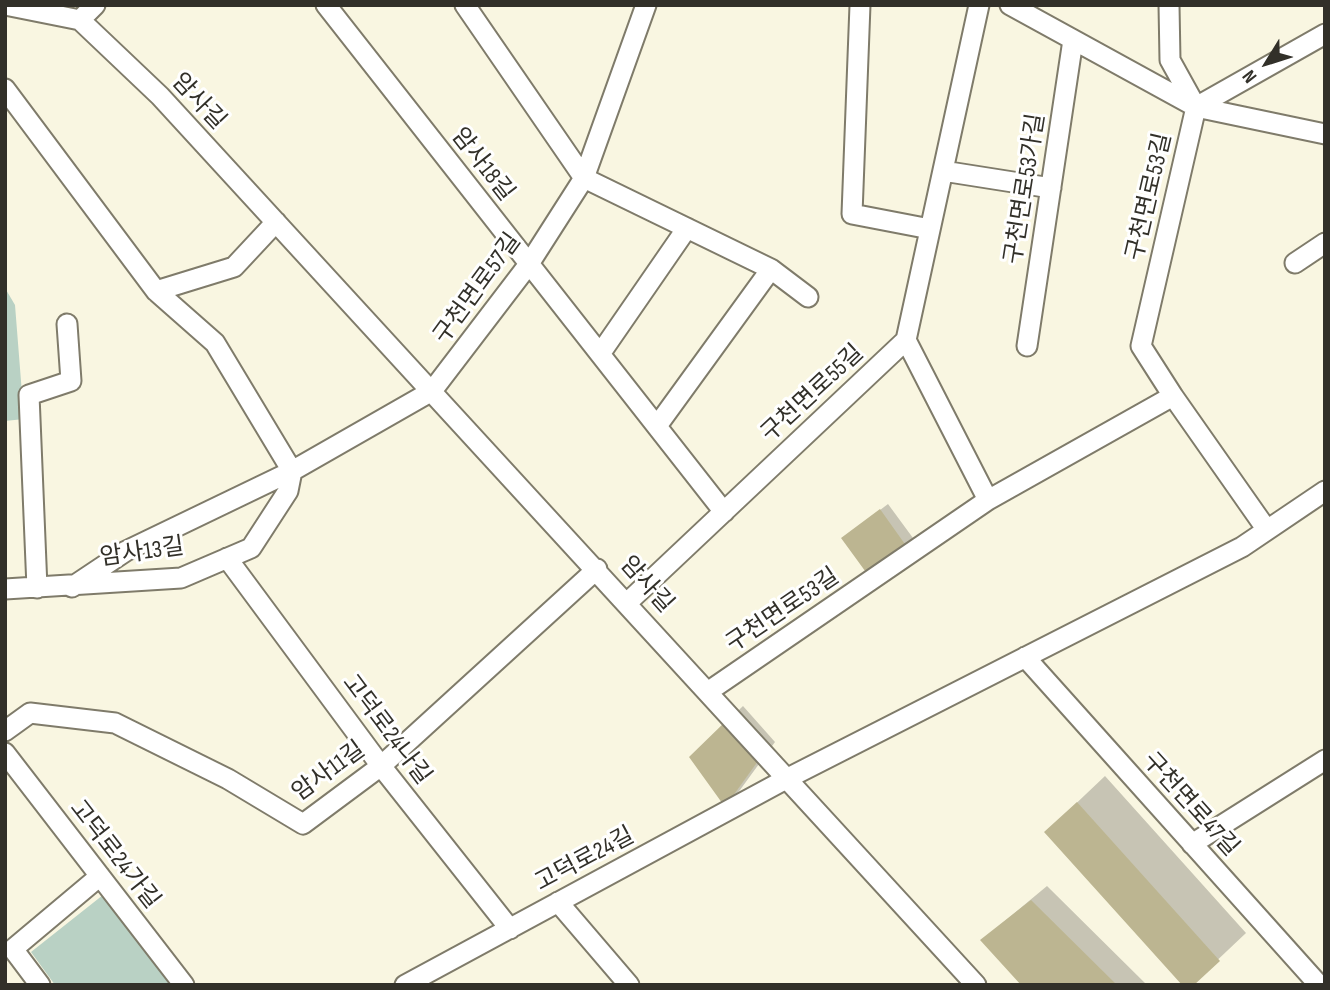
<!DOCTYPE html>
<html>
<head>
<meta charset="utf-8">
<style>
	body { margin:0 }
	#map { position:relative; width:1330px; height:990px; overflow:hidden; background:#f9f6e1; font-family:"Sofia Sans Condensed",sans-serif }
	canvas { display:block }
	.frame { position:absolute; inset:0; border:7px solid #323029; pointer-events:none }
	.north { position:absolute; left:1232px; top:28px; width:70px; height:70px; -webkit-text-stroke:5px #fff; paint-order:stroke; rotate:232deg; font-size:19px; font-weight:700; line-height:28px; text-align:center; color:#323029 }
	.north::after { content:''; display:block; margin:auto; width:24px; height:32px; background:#323029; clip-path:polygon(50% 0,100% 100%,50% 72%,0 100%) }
</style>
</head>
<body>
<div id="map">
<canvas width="1330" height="990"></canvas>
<div class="frame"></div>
<div class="north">N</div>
</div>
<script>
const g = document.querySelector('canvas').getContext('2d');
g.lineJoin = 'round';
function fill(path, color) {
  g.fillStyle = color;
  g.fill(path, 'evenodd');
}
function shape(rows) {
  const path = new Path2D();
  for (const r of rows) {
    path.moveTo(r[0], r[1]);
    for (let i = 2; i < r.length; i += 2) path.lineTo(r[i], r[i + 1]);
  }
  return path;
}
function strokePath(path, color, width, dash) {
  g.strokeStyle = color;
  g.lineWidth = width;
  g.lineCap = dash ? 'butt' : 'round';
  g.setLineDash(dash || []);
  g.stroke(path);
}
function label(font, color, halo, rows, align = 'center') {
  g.font = font + ' "Sofia Sans Condensed","Noto Sans KR",sans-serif';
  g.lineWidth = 6;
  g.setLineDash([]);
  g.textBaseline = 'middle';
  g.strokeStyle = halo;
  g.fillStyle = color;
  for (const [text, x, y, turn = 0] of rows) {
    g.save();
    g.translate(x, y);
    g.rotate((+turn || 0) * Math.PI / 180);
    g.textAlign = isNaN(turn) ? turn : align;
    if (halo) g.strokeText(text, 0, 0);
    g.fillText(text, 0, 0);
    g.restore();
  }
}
fill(shape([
	[5,288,15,305,24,419,5,421],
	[103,895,172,985,55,985,31,952]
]), '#b9d1c4');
fill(shape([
	[888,504,913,538,905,546,843,538],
	[743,706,775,742,740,790,726,805,691,757],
	[1105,776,1246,933,1191,985,1046,832],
	[1047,886,1147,985,1023,985,982,940]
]), '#0003');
fill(shape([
	[880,509,907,547,868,575,841,538],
	[727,720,761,757,725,807,689,757],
	[1077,802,1220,961,1194,985,1182,985,1044,832],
	[1031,900,1117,985,1021,985,980,940]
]), '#bcb591');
const minor = shape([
	[5,5,80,20,160,96,976,985],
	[326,5,724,512],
	[465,5,584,178,771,269,808,297],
	[860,5,852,214,930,229],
	[1010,5,1196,107,1325,134],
	[1169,5,1170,60,1196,107,1141,346,1173,396],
	[80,20,95,5],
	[5,89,156,291,215,343,292,471,288,491,251,548,181,578,5,589],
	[1196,107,1325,34],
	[943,171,1051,188],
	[1295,263,1325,243],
	[156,291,234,267,276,222],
	[906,340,988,500],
	[1027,346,1073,40],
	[600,354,687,228],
	[657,426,771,269],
	[227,558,381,766,510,929],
	[72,587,126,551,292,471,432,391,529,264,584,178,646,5],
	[37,588,29,395,71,381,67,324],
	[628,602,906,340,979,5],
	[1025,657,1319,985],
	[709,691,988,500,1173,396,1267,530],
	[5,731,30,713,115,723,228,779,303,824,381,766,597,569],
	[5,753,184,985],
	[1192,844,1325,760],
	[558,902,629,985],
	[40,985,13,949,100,876],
	[405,985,788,778,1242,547,1325,491]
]);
strokePath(minor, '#7f7b6a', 23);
strokePath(minor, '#fff', 19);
label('24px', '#323029', '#fff', [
	["암사길",198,102,47],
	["암사18길",482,165,52],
	["구천면로53가길",1026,189,-81],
	["구천면로53길",1150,197,-77],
	["구천면로57길",478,289,-54],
	["구천면로55길",813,394,-43],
	["암사13길",142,553,-8],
	["암사길",646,585,48],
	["구천면로53길",783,611,-34],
	["고덕로24나길",386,730,53],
	["암사11길",329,772,-36],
	["구천면로47길",1190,805,48],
	["고덕로24가길",114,855,52],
	["고덕로24길",585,860,-28]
]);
</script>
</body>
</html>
